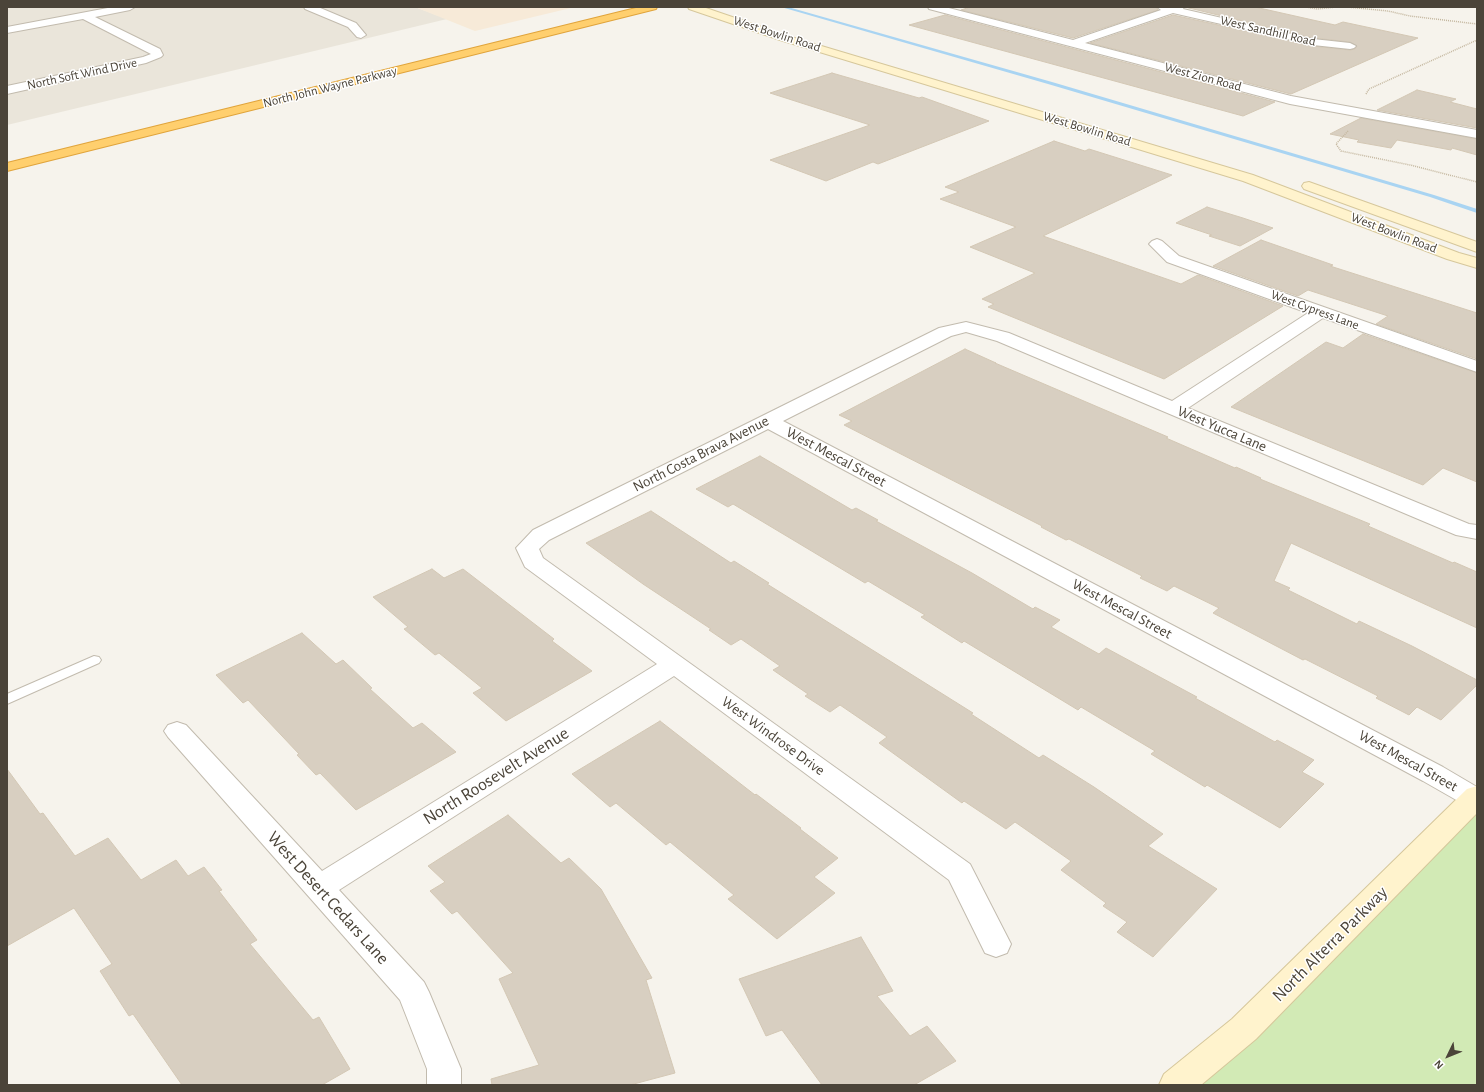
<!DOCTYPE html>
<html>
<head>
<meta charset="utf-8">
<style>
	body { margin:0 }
	#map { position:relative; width:1484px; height:1092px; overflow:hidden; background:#f6f3ec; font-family:"Alegreya Sans",sans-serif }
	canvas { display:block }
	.frame { position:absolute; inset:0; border:8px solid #4b4439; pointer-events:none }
	.north { position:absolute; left:1428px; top:1036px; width:40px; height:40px; -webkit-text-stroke:3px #fff; paint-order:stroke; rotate:227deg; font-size:11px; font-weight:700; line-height:16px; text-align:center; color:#4b4439 }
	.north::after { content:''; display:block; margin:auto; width:14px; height:18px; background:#4b4439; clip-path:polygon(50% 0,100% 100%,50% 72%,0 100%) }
</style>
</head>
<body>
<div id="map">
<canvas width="1484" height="1092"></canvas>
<div class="frame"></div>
<div class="north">N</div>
</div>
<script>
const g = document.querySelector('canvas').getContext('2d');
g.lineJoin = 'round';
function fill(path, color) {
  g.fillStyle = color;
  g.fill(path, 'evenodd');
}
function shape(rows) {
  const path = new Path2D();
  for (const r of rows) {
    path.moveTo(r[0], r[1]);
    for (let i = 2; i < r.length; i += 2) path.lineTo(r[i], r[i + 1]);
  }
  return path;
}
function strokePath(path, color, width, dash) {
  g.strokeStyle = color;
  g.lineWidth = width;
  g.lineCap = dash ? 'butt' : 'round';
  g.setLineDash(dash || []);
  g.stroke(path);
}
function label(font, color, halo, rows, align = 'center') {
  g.font = font + ' "Alegreya Sans",sans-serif';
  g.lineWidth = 3;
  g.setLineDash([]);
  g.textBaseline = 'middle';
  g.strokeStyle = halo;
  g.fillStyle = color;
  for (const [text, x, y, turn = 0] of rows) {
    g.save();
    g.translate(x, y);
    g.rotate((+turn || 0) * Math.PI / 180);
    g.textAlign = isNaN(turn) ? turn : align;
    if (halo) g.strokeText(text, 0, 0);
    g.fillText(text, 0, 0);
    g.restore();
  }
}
fill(shape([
	[7,7,415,7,447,19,7,125]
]), '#eae5da');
fill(shape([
	[415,7,575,7,475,31]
]), '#f7ead8');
fill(shape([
	[1477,796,1477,1085,1176,1085]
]), '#d2eab5');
fill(shape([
	[781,7,788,7,1052,82,1434,195,1477,209,1477,213,1430,197,1048,84,781,7]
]), '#a9d4f2');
const building = shape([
	[970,7,1156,7,1158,10,1073,38,961,10,970,7],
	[1185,7,1255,7,1335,25,1343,22,1418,38,1291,94,1090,43,1173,15,1313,46,1350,50,1355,49,1357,46,1350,42,1313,38,1185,7],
	[945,15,1275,102,1243,116,909,25,945,15],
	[832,73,919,98,922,97,989,121,878,164,873,162,826,181,770,160,870,125,770,93,832,73],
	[1417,90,1456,99,1450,102,1477,109,1477,128,1377,110,1417,90],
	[1361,118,1477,139,1477,155,1452,148,1451,150,1397,140,1391,148,1357,142,1359,140,1330,134,1361,118],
	[1054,141,1085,151,1089,149,1172,175,1043,236,1181,284,1198,275,1283,306,1164,379,988,307,994,304,982,299,1035,273,970,247,1016,227,940,199,959,192,945,187,1054,141],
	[1207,207,1243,218,1273,228,1240,246,1209,236,1212,235,1176,223,1207,207],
	[1261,240,1333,265,1330,266,1477,313,1477,359,1376,324,1388,316,1308,290,1298,296,1213,266,1261,240],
	[1363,334,1477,373,1477,482,1443,468,1423,485,1231,407,1326,342,1343,348,1363,334],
	[965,349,996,363,995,363,1168,437,1166,438,1235,468,1236,467,1261,478,1260,479,1370,524,1368,526,1453,563,1454,562,1477,572,1477,628,1291,543,1274,581,1290,588,1288,590,1357,624,1359,621,1412,646,1477,680,1477,685,1441,720,1417,707,1409,715,1376,698,1378,696,1305,659,1303,660,1213,613,1219,608,1174,586,1167,591,1140,578,1142,576,1069,539,1066,540,1041,527,1042,526,844,425,852,421,839,415,965,349],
	[760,456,852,510,856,508,878,520,876,521,972,573,1033,609,1035,607,1060,620,1051,627,1099,654,1106,648,1197,697,1195,698,1275,742,1277,740,1314,760,1302,772,1324,784,1280,828,1207,785,1205,787,1151,754,1155,751,1081,707,1078,710,964,641,962,643,921,617,925,615,868,581,865,583,733,504,728,507,696,489,760,456],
	[651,511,731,563,734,561,769,583,767,584,973,713,971,714,1039,758,1043,755,1094,787,1163,834,1148,846,1217,889,1153,957,1117,932,1127,922,1103,906,1106,903,1061,870,1071,861,1015,822,1006,829,964,801,962,803,879,743,887,737,840,705,830,712,805,696,808,694,773,670,780,666,741,639,731,645,709,630,711,629,643,584,586,543,651,511],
	[432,569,444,578,463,569,554,639,552,641,592,671,506,721,473,693,482,688,439,653,435,655,404,629,408,627,373,597,432,569],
	[302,633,336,664,343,660,372,688,370,689,413,728,422,723,456,752,356,810,320,773,316,775,297,755,299,754,248,700,243,703,216,675,302,633],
	[660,721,755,795,756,794,801,828,800,829,838,858,814,877,835,893,777,939,728,899,734,895,670,842,666,845,616,803,610,807,572,774,660,721],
	[7,769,40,814,43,813,75,856,108,838,141,880,176,860,188,876,204,867,222,890,219,891,257,940,250,944,313,1020,319,1017,350,1069,322,1085,182,1085,133,1014,129,1016,100,971,112,964,74,908,7,946,7,769],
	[508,815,561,863,569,858,601,889,652,978,646,980,675,1073,630,1085,492,1085,491,1079,539,1065,499,979,513,973,457,911,452,914,430,891,445,882,428,866,508,815],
	[861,937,893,991,877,996,910,1036,927,1026,956,1061,914,1085,822,1085,782,1030,766,1036,739,979,861,937]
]);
fill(building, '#d8cfc1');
strokePath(building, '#d3c7b4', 1);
const lane = shape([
	[94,656,99,657,101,660,99,663,7,704,7,694,94,656]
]);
const street = shape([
	[113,7,135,7,130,10,95,17,160,49,163,55,161,57,146,63,7,94,7,86,143,57,151,54,83,19,7,33,7,27,113,7],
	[304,7,318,7,356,23,366,35,361,38,357,37,348,27,305,9,304,7],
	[928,7,945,7,1073,40,1161,10,1157,7,1184,7,1183,9,1313,39,1350,43,1356,46,1354,48,1350,49,1313,45,1173,13,1085,43,1291,96,1477,130,1477,138,1290,104,929,9,928,7],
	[1157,239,1162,241,1179,256,1477,361,1477,372,1323,318,1188,408,1469,524,1477,525,1477,539,1456,535,997,341,966,332,951,336,783,421,1443,767,1477,787,1477,807,1465,805,1423,781,768,429,549,540,539,549,543,558,970,864,1011,944,1007,953,996,957,985,953,949,880,674,676,339,890,424,982,429,992,461,1069,461,1085,427,1085,427,1069,400,1000,168,737,164,731,168,725,177,722,186,725,322,871,657,664,525,567,516,548,533,530,939,328,966,322,1009,333,1172,401,1308,313,1167,262,1149,244,1152,241,1157,239]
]);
const secondary = shape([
	[688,7,703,7,788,36,1253,175,1459,253,1477,258,1477,268,1447,259,1243,181,780,40,689,9,688,7],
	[1309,182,1477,242,1477,252,1304,189,1302,186,1304,183,1309,182],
	[1477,786,1477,813,1256,1039,1201,1085,1159,1085,1164,1074,1232,1019,1467,789,1477,786]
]);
const highway = shape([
	[640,7,657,7,656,9,7,171,7,163,640,7]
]);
strokePath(lane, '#c2bbae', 2);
strokePath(street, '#c2bbae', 2);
strokePath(secondary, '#d6c79b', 2);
strokePath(highway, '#e0a43c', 2);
strokePath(shape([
	[1306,7,1317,9,1337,7],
	[1347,7,1388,11,1410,16,1477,24],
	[1366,94,1369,89,1477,40],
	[1348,131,1336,144,1341,151,1410,165,1477,182]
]), '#c4b79f', 1.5, [1, 1]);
fill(lane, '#fff');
fill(street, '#fff');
fill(secondary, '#fff3cd');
fill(highway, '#ffcf6e');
label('13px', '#4b4439', '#fff', [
	["West Sandhill Road",1268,31,13],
	["West Bowlin Road",777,34,18],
	["North Soft Wind Drive",82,74,-12],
	["West Zion Road",1203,77,15],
	["North John Wayne Parkway",330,87,-14],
	["West Bowlin Road",1087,129,17],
	["West Bowlin Road",1394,233,21],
	["West Cypress Lane",1315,310,20]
]);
label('15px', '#4b4439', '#fff', [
	["West Yucca Lane",1222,429,23],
	["North Costa Brava Avenue",701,454,-27],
	["West Mescal Street",836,457,28],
	["West Mescal Street",1122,609,28],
	["West Windrose Drive",773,736,36],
	["West Mescal Street",1408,761,29]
]);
label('18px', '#4b4439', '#fff', [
	["North Roosevelt Avenue",496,776,-32],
	["West Desert Cedars Lane",328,898,48],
	["North Alterra Parkway",1330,944,-45]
]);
</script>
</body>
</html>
